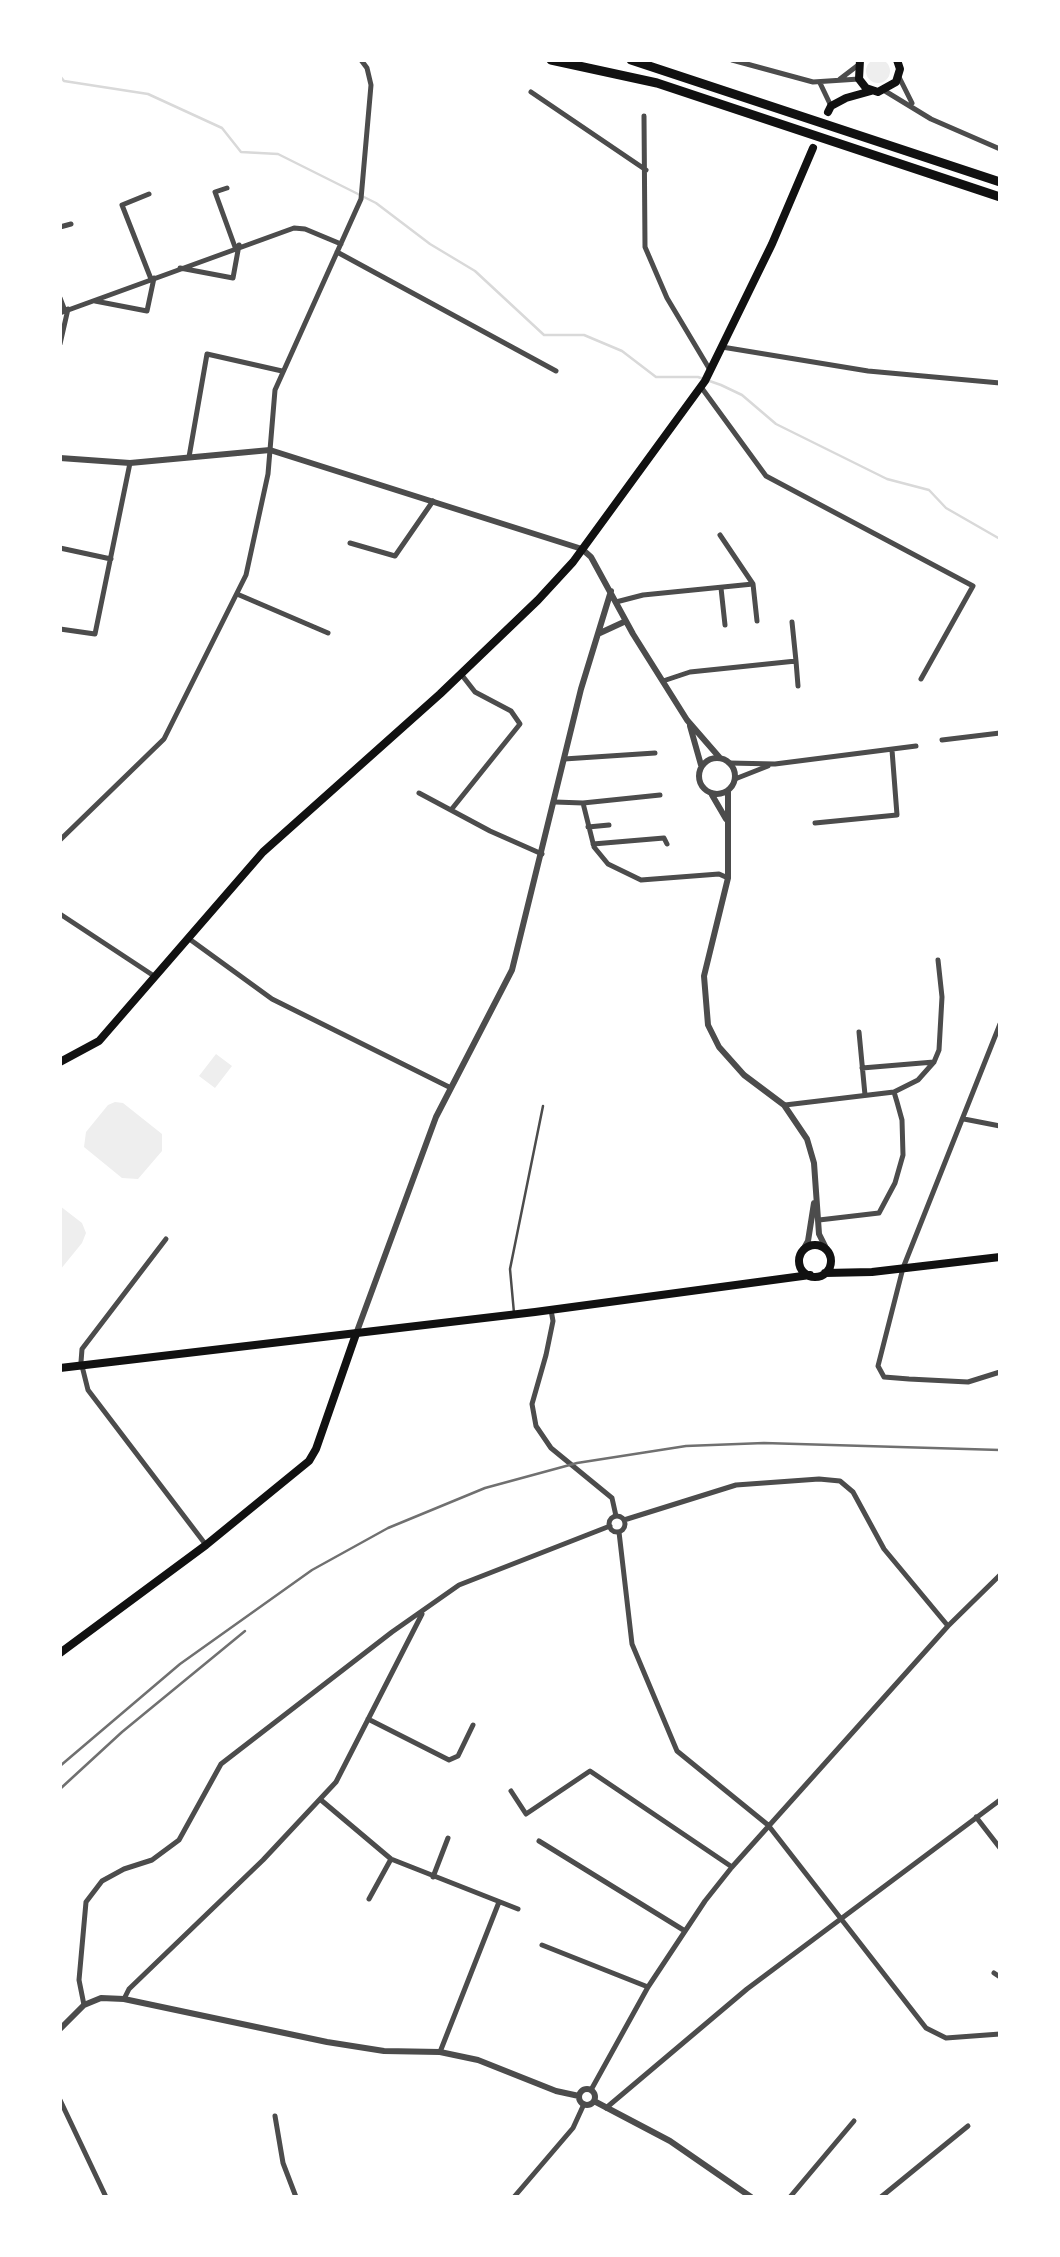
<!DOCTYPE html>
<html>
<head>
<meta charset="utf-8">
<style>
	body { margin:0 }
	#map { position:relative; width:1060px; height:2257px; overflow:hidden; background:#fff; font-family:Helvetica,sans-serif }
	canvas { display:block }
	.frame { position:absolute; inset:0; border:62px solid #fff; pointer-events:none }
</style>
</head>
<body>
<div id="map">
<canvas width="1060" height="2257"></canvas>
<div class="frame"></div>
</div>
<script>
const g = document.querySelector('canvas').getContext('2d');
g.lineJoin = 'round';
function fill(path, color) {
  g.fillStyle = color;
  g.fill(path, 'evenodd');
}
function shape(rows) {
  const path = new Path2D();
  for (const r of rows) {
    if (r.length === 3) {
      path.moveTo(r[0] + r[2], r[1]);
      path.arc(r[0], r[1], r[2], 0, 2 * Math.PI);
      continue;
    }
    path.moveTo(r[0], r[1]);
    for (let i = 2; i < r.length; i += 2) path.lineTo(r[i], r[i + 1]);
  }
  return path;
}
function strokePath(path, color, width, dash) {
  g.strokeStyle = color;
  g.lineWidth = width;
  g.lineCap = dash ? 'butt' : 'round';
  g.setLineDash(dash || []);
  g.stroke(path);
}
fill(shape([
	[878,71,12],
	[216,1054,232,1066,215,1088,199,1076],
	[115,1102,123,1103,162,1134,162,1151,138,1179,122,1178,84,1147,86,1132,108,1105],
	[60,1206,82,1223,86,1233,82,1243,60,1270]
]), '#eee');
strokePath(shape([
	[60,76,64,81,148,94,222,128,241,152,278,154,376,203,430,244,475,271,544,335,584,335,622,351,656,377,698,377,721,385,742,395,776,424,887,479,929,490,946,508,1000,539]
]), '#d9d9d9', 2.5);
strokePath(shape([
	[514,1313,510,1269,543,1106]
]), '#4c4c4c', 2.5);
strokePath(shape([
	[732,60,813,82,859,79],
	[899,77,912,103],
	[840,79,857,66],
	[820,83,831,106],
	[885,91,931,119,1000,149],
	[531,92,646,170],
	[644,116,645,247,667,298,710,370],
	[227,188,215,192,235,247],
	[149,194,122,205,151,279],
	[60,227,71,224],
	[337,252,556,371],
	[180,268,233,278,239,245],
	[60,298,65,311],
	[95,301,147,311,154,278],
	[60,313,294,228,305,229,341,244],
	[60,344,68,309],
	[722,347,868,371,1000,383],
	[701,387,766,476,973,586,921,679],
	[189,457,207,354,282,371],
	[350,543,395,556,433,501],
	[60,548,111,559],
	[753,584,757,621],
	[721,588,725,625],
	[237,594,328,633],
	[616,602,643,595,753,584,720,535],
	[60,629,95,634,130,463],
	[796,661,798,686],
	[663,681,690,672,796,661,792,622],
	[942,740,1000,733],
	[564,759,655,753],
	[729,763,775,764,916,746],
	[735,779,768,766],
	[419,793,490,831,542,854],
	[555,802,583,803,594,847,608,864,641,880,719,874,728,878],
	[583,803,660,795],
	[451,810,520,724,511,711,475,692,461,674],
	[815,823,897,815,892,750],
	[588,827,609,825],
	[60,840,164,739,246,575,268,474,275,390,361,199,371,85,367,68,361,60],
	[593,844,664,838,667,844],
	[60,914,154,976],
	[188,938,272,999,449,1087],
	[1000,1024,903,1268,878,1366,884,1377,909,1379,968,1382,1000,1372],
	[859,1032,865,1095],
	[862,1068,934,1062],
	[894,1092,918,1080,934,1062,939,1050,942,997,938,960],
	[785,1105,894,1092,897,1102,902,1120,903,1155,895,1183,879,1213,819,1220],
	[964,1119,1000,1126],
	[166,1239,82,1349,81,1362,88,1390,206,1545],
	[551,1310,553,1321,546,1355,532,1404,536,1426,551,1448,612,1498,616,1516],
	[617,1524,8],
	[624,1520,736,1485,819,1479,840,1481,853,1492,884,1549,948,1626],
	[619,1532,632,1644,677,1751,768,1825,926,2028,946,2038,1000,2034],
	[368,1719,449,1760,458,1756,473,1725],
	[511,1791,526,1814,590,1771,732,1867],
	[321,1800,391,1859,518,1909],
	[976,1817,1000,1848],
	[539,1841,685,1931],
	[433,1877,448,1838],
	[369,1899,391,1859],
	[542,1945,648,1987],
	[994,1973,1000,1977],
	[124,1999,129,1989,263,1860,336,1782,422,1614],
	[84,2005,79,1980,86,1902,102,1881,124,1869,152,1860,179,1840,221,1764,392,1632,459,1585,610,1526],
	[440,2052,499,1902],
	[591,2090,648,1987,705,1901,732,1867,948,1626,1000,1575],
	[60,2100,106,2197],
	[606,2108,747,1989,1000,1800],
	[275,2116,283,2163,296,2197],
	[514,2197,573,2128,584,2104],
	[790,2197,854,2121],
	[881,2197,968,2126]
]), '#4c4c4c', 5);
strokePath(shape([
	[60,458,130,463,270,450,582,549,591,557,633,634,687,720,720,758],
	[600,633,626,621],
	[690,726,701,765],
	[717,776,18],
	[728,791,728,878,704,976,708,1025,719,1047,744,1075,784,1105,807,1139,814,1163,819,1234,827,1250],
	[712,795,726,819],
	[803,1250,808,1241,814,1203],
	[356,1334,436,1117,512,970,581,689,611,591],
	[60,2029,84,2005,101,1998,124,1999,327,2042,384,2051,440,2052,478,2060,556,2091,579,2096],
	[587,2097,8],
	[594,2101,670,2141,751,2197]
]), '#4c4c4c', 6);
strokePath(shape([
	[860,60,859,79,866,88,878,92,896,82,900,69,897,60],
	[828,112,831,106,846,98,871,91],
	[60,1062,99,1041,263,852,440,694,538,600,573,562,705,381,772,244,813,148],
	[60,1653,206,1545,309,1461,316,1449,356,1334]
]), '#111', 8);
strokePath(shape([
	[815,1261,16],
	[825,1273,872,1272,1000,1257],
	[60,1368,535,1312,810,1275]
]), '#111', 8);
strokePath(shape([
	[551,60,657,83,1000,197],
	[631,60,1000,182]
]), '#111', 9);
strokePath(shape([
	[60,1766,180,1664,312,1570,388,1528,485,1488,577,1463,686,1446,764,1443,1000,1450],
	[60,1789,122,1732,245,1631]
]), '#707070', 2.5);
</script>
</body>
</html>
